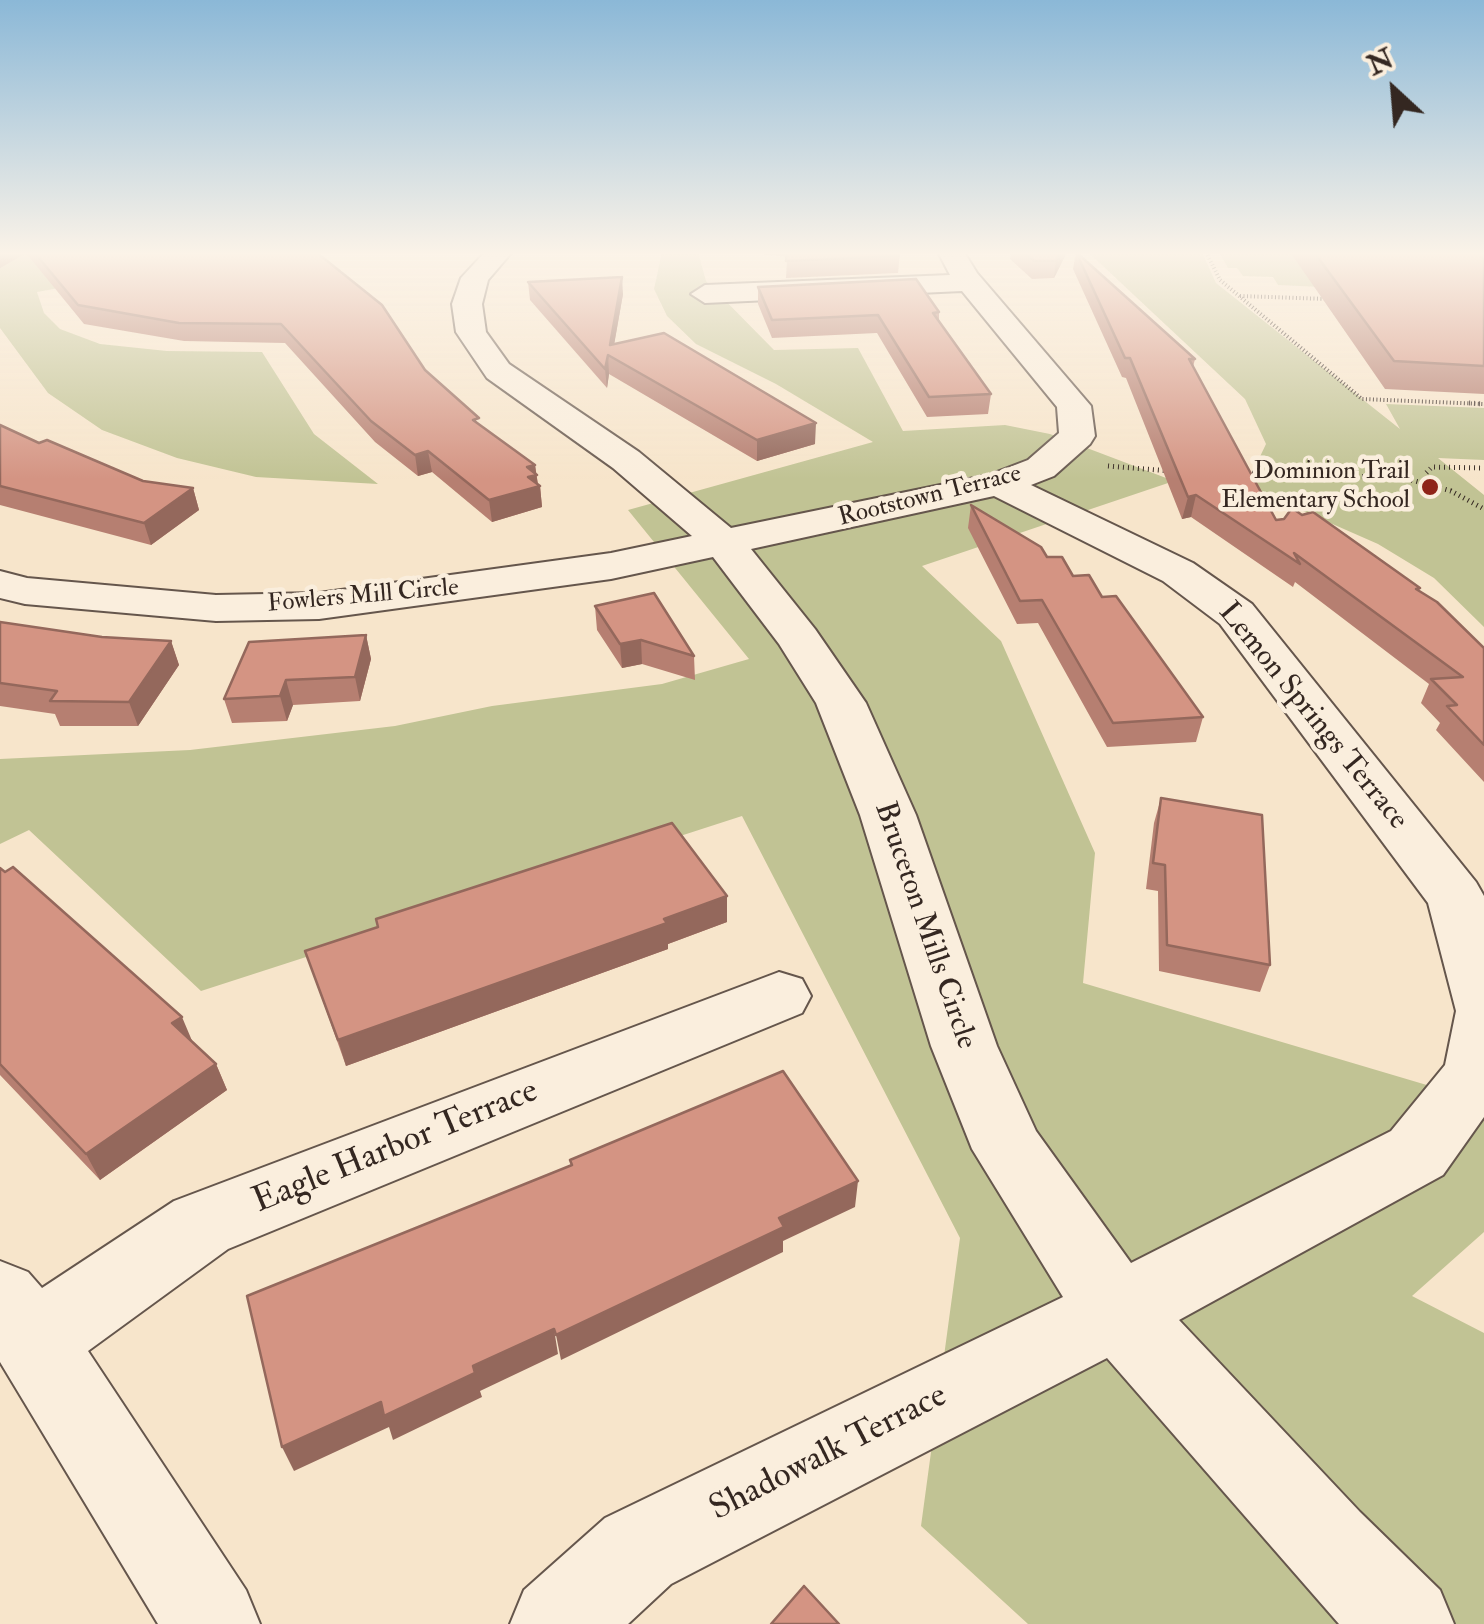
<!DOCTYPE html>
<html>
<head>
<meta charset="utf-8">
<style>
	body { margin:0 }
	#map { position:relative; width:1484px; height:1624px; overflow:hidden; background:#f7e5cb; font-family:"IM FELL Double Pica",serif }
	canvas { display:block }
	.north { position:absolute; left:1344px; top:40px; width:100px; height:100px; -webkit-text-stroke:8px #faeedd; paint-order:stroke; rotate:334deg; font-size:28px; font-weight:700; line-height:40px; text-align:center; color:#342721 }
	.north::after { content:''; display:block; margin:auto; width:35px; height:45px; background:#342721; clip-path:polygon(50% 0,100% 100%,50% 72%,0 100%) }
</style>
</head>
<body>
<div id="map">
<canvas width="1484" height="1624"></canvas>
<div class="north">N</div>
</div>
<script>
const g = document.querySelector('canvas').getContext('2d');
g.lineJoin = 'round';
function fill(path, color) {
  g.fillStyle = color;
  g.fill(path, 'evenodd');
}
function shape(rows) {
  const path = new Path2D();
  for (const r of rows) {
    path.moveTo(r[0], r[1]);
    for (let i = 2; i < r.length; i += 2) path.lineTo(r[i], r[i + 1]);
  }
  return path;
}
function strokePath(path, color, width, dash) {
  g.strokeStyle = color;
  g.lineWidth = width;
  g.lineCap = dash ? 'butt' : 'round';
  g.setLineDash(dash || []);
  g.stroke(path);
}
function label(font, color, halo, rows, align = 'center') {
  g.font = font + ' "IM FELL Double Pica",serif';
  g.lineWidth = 9;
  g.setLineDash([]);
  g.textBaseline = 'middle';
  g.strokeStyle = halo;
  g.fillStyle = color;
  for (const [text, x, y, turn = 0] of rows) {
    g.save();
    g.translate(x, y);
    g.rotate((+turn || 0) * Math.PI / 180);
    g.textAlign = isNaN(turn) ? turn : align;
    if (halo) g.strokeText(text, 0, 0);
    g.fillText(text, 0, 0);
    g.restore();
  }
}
fill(shape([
	[0,252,119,252,136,274,37,292,44,313,60,329,100,344,167,351,262,352,314,434,378,484,256,477,177,458,102,430,48,393,0,328],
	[662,252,698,252,706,281,774,350,858,348,903,431,1005,425,1050,434,1174,481,922,566,1001,641,1095,853,1083,983,1484,1102,1484,1232,1412,1296,1484,1333,1484,1624,1028,1624,921,1526,960,1238,742,816,201,991,29,830,0,844,0,759,190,750,395,726,492,706,662,684,749,659,628,510,873,442,776,384,696,344,667,316,654,289],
	[1202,252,1216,283,1400,429,1386,404,1484,408,1484,460,1438,458,1484,495,1484,627,1434,578,1378,544,1246,486,1266,444,1245,399,1089,253],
	[1219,252,1290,252,1320,287,1278,285,1273,277,1243,276,1237,268,1228,268]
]), '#c1c394');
const minor = shape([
	[485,252,512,252,488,280,482,304,486,332,509,364,639,452,731,528,989,475,1028,460,1059,433,1057,407,962,291,705,303,691,294,705,285,950,275,938,252,964,252,977,273,1091,406,1095,436,1090,444,1054,476,1031,485,1193,563,1252,604,1476,882,1484,896,1484,1117,1443,1175,1179,1320,1360,1512,1440,1590,1454,1624,1339,1624,1107,1358,671,1584,628,1624,510,1624,524,1590,605,1518,1063,1297,972,1149,931,1046,860,815,816,703,779,644,713,557,611,579,319,619,216,621,25,604,0,598,0,571,27,578,216,595,319,593,611,553,692,536,613,468,487,378,456,332,452,304,461,278,485,252],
	[994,496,1163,581,1220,624,1428,903,1456,1011,1445,1065,1391,1131,1131,1263,1036,1131,997,1046,916,815,866,703,815,629,751,549,994,496],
	[779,972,802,979,811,996,802,1013,228,1249,88,1351,246,1590,260,1624,158,1624,0,1362,0,1261,28,1272,42,1288,174,1201,779,972]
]);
strokePath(minor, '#65564c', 4);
strokePath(shape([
	[1206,252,1220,280,1362,399,1484,404],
	[1240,296,1328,299]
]), '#342721', 4, [1, 2.5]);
strokePath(shape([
	[1469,403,1484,404],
	[1108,466,1170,471],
	[1242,473,1404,478,1451,491,1484,509],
	[1429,482,1426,473,1432,467,1484,468]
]), '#342721', 5, [1, 4]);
fill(minor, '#faeedd');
fill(shape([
	[0,252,316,252,425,370,480,425,535,465,538,484,540,486,542,507,492,522,432,472,418,476,375,442,285,343,184,341,84,324,26,253,0,268],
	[744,252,900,252,898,273,786,278,787,257],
	[1011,252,1067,252,1054,278,1032,279,1010,259],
	[1076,252,1195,359,1193,367,1276,520,1420,588,1419,591,1484,648,1484,782,1436,730,1440,723,1421,703,1429,684,1295,582,1293,587,1191,517,1182,519,1126,378,1122,377,1073,269],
	[1290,252,1484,252,1484,394,1385,389],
	[528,282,623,294,614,344,815,444,757,461,609,374,607,388,530,300],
	[758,287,939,312,939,321,991,394,988,414,927,417,877,333,772,338,758,304],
	[0,425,39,443,143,481,193,488,199,510,151,545,0,505],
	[971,505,1102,597,1203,717,1196,742,1107,747,1038,623,1017,624,968,528],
	[595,606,694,656,695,680,642,664,622,668,597,630],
	[0,622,102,637,171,641,179,665,138,726,60,726,55,714,0,706],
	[366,635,371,659,360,701,293,705,287,721,232,723,224,699],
	[1161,798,1270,965,1260,992,1159,971,1158,891,1146,889,1154,823],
	[0,868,216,1064,227,1090,100,1180,0,1075],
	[376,919,727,922,668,944,668,949,346,1066,305,951,378,927]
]), '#b67f71');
fill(shape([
	[0,252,26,252,26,253,0,268],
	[1061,252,1067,252,1054,278,1056,261],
	[622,277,623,294,612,357,610,345],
	[608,355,609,374,607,388,605,369],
	[816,423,815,444,757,461,757,440],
	[428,451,432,472,418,476,415,455],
	[535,465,538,486,540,486,542,507,492,522,489,500,527,467],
	[193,488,199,510,151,545,144,523],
	[1196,495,1191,517,1182,519,1188,497],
	[366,635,371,659,360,701,355,677],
	[641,640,642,664,622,668,620,644],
	[171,641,179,665,138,726,129,702],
	[286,680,293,705,287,721,280,696],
	[727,896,727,922,668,944,668,949,346,1066,338,1040],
	[182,1017,193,1043,172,1023],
	[216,1064,227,1090,100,1180,86,1154],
	[858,1181,855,1207,783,1241,783,1252,561,1360,556,1335,779,1218],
	[554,1329,558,1354,480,1391,482,1397,393,1440,389,1427,294,1471,282,1447,381,1402,473,1366]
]), '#94685c');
const building = shape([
	[34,252,316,252,382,305,425,370,479,418,473,420,535,465,527,467,537,475,528,477,540,486,489,500,428,451,415,455,371,421,281,324,179,323,78,305,34,252],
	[787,252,896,252,899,256,786,261,787,252],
	[1023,252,1061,252,1056,261,1034,261,1023,252],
	[1076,252,1195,359,1189,359,1276,520,1284,519,1292,508,1302,515,1313,512,1420,588,1416,589,1437,602,1484,648,1484,745,1447,706,1457,705,1431,679,1463,677,1294,553,1300,564,1196,495,1188,497,1130,358,1125,358,1076,252],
	[1314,252,1484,252,1484,366,1394,361,1314,252],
	[622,277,610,345,664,333,816,423,757,440,608,355,605,369,528,282,622,277],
	[916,279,939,312,933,313,991,394,929,397,878,315,772,320,758,287,916,279],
	[0,425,39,443,47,440,143,481,193,488,144,523,0,486,0,425],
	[971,505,1041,547,1047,557,1062,557,1073,576,1089,575,1102,597,1116,596,1203,717,1113,723,1042,600,1020,601,971,505],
	[654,593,694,656,641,640,620,644,595,606,654,593],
	[0,622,102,637,171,641,129,702,50,701,57,691,0,683,0,622],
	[366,635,355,677,286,680,280,696,224,699,249,642,366,635],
	[1161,798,1262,815,1270,965,1167,945,1165,865,1153,863,1161,798],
	[672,823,727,896,664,919,667,923,338,1040,305,951,378,927,376,919,672,823],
	[13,867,182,1017,172,1023,216,1064,86,1154,0,1064,0,868,5,872,13,867],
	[783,1071,858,1181,779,1218,784,1227,556,1335,554,1329,473,1366,475,1373,384,1416,381,1402,282,1447,247,1296,572,1165,570,1160,783,1071],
	[804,1586,839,1624,771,1624,804,1586]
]);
fill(building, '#d49483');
strokePath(building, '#94685c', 2.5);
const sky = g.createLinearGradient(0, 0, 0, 479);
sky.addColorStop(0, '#8bb8d7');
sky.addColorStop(0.53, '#fbf3e8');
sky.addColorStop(1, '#fbf3e800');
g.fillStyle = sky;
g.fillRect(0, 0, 1484, 479);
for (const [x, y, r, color] of [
	[1430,487,10,"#8f2418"]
]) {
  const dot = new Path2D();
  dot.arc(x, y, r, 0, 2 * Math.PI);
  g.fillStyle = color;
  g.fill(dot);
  strokePath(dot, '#faeedd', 4);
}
label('25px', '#342721', '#faeedd', [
	["Dominion Trail",1410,473],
	["Elementary School",1410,502]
], 'right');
label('25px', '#342721', '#faeedd', [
	["Rootstown Terrace",930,497,-14],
	["Fowlers Mill Circle",363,597,-5]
]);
label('30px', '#342721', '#faeedd', [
	["Lemon Springs Terrace",1312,717,51],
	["Bruceton Mills Circle",924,926,71]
]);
label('35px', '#342721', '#faeedd', [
	["Eagle Harbor Terrace",396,1148,-22],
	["Shadowalk Terrace",829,1454,-27]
]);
</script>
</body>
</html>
